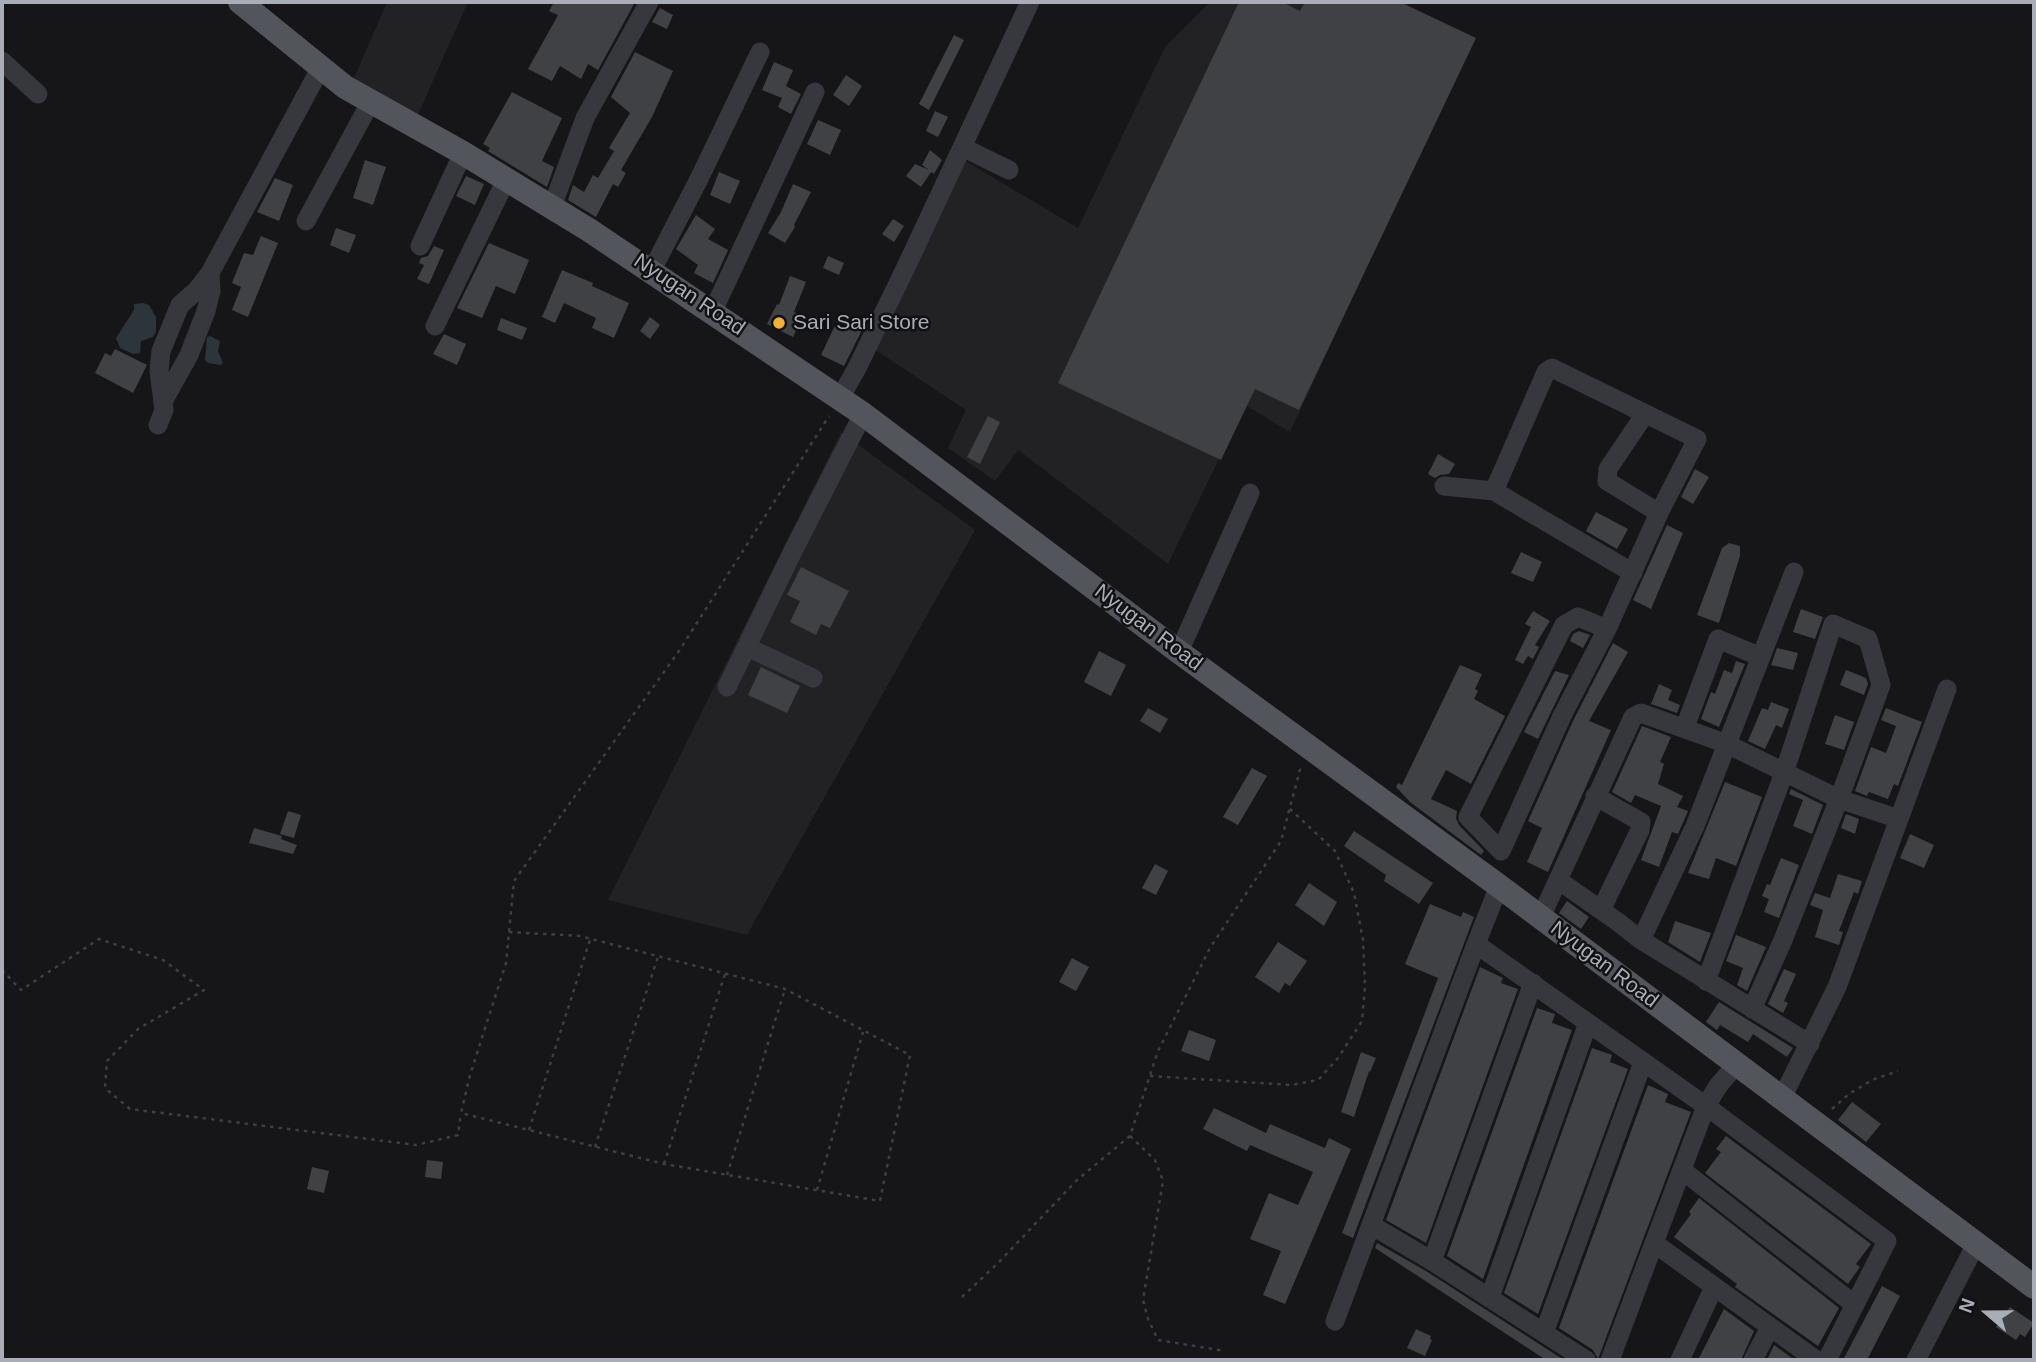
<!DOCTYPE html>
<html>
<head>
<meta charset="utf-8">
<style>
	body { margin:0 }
	#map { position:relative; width:2036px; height:1362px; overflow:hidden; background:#161618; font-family:Helvetica,sans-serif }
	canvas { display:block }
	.frame { position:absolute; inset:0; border:4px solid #a8adb8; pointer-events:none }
	.north { position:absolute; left:1952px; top:1278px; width:70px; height:70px; -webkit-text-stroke:5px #111113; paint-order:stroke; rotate:290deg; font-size:19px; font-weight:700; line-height:28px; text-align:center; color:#a8adb8 }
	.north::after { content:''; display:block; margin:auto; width:24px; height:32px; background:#a8adb8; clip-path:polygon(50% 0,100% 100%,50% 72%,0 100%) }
</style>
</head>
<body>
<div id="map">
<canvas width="2036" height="1362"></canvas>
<div class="frame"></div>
<div class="north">N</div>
</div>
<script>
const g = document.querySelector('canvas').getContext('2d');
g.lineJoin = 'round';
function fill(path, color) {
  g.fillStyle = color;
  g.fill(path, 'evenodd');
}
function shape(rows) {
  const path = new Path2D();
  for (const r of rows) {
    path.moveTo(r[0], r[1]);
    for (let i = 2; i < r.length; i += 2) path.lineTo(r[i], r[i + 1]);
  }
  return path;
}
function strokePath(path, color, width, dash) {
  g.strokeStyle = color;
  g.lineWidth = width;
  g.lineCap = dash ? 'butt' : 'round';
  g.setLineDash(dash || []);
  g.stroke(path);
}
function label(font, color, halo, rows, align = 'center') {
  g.font = font + ' Helvetica,sans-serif';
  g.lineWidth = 5;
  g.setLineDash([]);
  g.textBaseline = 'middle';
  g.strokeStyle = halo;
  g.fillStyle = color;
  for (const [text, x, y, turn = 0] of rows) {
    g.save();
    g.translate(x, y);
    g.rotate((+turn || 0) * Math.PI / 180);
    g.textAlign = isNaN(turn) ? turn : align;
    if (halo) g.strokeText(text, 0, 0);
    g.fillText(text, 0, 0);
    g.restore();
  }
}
fill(shape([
	[387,2,468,2,416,119,354,78],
	[1204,2,1401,2,1473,40,1290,432,1245,405,1168,564,1018,450,995,481,948,448,966,410,874,349,962,159,1078,228,1165,47,1208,4],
	[841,432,975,530,747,935,608,900]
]), '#222225');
fill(shape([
	[143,303,149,305,156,317,156,332,153,337,141,341,140,353,133,354,120,348,116,338,134,310,134,304],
	[210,336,220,341,218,351,223,363,221,365,208,363,205,360,207,337]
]), '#2c353c');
fill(shape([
	[554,2,630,2,634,4,598,70,588,64,581,79,560,66,552,81,528,69,558,15,549,11],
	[1239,2,1282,2,1300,11,1305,2,1400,2,1476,38,1299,410,1255,389,1221,460,1058,383],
	[660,8,673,15,667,29,652,22],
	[954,35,964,40,929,110,919,104],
	[635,52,673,71,652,117,621,170,626,173,618,187,613,184,596,217,568,200,573,185,584,192,593,175,598,178,614,151,609,148,630,113,611,97],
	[774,62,793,70,786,86,801,94,791,114,778,107,782,98,762,90],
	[846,75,862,86,849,106,833,95],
	[512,92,562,118,542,161,554,167,547,187,488,151,490,148,483,144],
	[935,111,948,117,938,137,926,131],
	[818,120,841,130,830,155,807,144],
	[930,150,942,160,934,174,931,172,921,187,906,176,915,164,929,170,922,165],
	[365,160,386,167,373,205,353,198],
	[719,172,740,181,730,204,710,195],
	[466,176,484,184,475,205,456,196],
	[275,178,293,185,279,221,257,212],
	[793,184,811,192,794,225,795,227,785,243,768,233,781,212],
	[696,215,715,229,708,239,728,250,713,283,694,273,698,265,676,249],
	[893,219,904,226,894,242,882,234],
	[336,228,356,235,349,253,330,245],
	[261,236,278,243,248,317,232,310,241,287,232,283,244,253,253,255],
	[489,243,529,260,515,294,496,286,482,318,457,308],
	[434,246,444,250,429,284,417,279,424,265,419,263,421,258,428,256],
	[828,256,844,263,839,275,823,268],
	[562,270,593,283,592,286,629,303,614,338,592,328,596,318,564,303,555,323,542,317],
	[790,276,806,282,794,312,803,316,793,337,767,324,777,304,779,305],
	[840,315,864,326,844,366,821,355],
	[650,317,660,325,650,339,640,331],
	[501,318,527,328,522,340,497,330],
	[444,334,466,344,457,365,433,354],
	[115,349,147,365,133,393,95,373,105,353,111,356],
	[988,416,1000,422,980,464,967,457],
	[1438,454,1455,464,1449,474,1440,475,1435,478,1428,474],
	[1695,469,1709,477,1693,504,1681,497],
	[1596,512,1628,529,1617,549,1586,531],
	[1667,525,1683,533,1651,609,1633,600],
	[1729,543,1740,546,1740,556,1719,623,1697,615,1722,548],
	[1521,552,1542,562,1533,582,1511,573],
	[801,567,849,591,830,628,821,624,816,635,790,622,800,601,787,595],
	[1801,609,1823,617,1815,639,1793,632],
	[1533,611,1550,621,1535,645,1539,647,1533,659,1528,656,1523,664,1515,660,1531,627,1525,624],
	[1579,631,1590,635,1583,648,1570,641,1573,634],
	[1613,643,1628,652,1589,721,1611,730,1548,872,1527,862,1542,828,1528,821,1573,721],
	[1777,648,1798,653,1793,670,1771,665],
	[1099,651,1126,665,1111,696,1084,682],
	[1736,661,1745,664,1719,727,1701,719,1711,692,1715,694,1724,670,1732,673],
	[1460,665,1482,674,1475,689,1478,691,1474,699,1505,716,1471,784,1446,770,1431,799,1457,811,1456,818,1459,825,1484,851,1481,855,1410,802,1396,787,1398,783,1402,785],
	[761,667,800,686,787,713,748,695],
	[1846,670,1866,678,1868,684,1864,695,1840,685],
	[1555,671,1569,675,1538,739,1524,732],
	[1659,684,1672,690,1668,700,1680,705,1677,713,1651,704],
	[1771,702,1789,709,1782,728,1776,725,1765,749,1748,741,1762,708,1768,710],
	[1148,708,1168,719,1160,733,1140,721],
	[1886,708,1922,722,1898,786,1894,784,1888,799,1869,792,1867,796,1855,791,1871,747,1886,753,1896,726,1881,720],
	[1835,715,1854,722,1844,750,1825,744],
	[1642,726,1671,737,1660,762,1664,764,1658,784,1683,796,1677,807,1688,811,1678,834,1672,832,1659,867,1641,860,1661,806,1635,795,1631,803,1612,792],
	[1252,768,1267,776,1238,825,1223,817],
	[1725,782,1762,797,1736,866,1716,858,1709,879,1688,873],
	[1791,789,1823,805,1812,834,1793,826,1803,800,1789,794],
	[288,811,301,815,294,838,280,834],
	[1846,814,1859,819,1855,834,1841,828],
	[254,828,282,836,281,839,297,845,293,854,249,843],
	[1354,831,1433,883,1419,904,1384,881,1386,875,1344,846],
	[1910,834,1934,845,1924,868,1900,858],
	[1781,858,1799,865,1779,918,1764,912,1769,899,1762,896,1767,884,1770,885],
	[1155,864,1168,871,1156,895,1142,888],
	[1838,874,1862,881,1858,894,1854,892,1839,931,1843,932,1839,945,1815,937,1823,910,1810,905,1815,893,1830,898],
	[1309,883,1337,902,1324,926,1295,905],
	[1567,901,1589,917,1581,929,1559,913],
	[1430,904,1461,917,1463,912,1474,917,1353,1238,1342,1233,1438,978,1405,964],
	[1675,921,1711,933,1700,962,1668,942],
	[1736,935,1766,947,1747,991,1737,985,1743,968,1726,961],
	[1278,942,1307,961,1290,986,1285,983,1279,993,1255,977],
	[1072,958,1089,967,1076,991,1059,982],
	[1480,967,1503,978,1501,983,1518,989,1426,1243,1386,1220],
	[1784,969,1796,974,1784,1001,1788,1003,1783,1013,1768,1004],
	[1719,1002,1793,1048,1787,1057,1753,1034,1748,1042,1720,1025,1717,1030,1706,1022],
	[1537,1008,1555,1014,1552,1023,1572,1030,1483,1279,1447,1256],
	[1189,1030,1216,1040,1209,1061,1181,1051],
	[1592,1048,1612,1055,1610,1062,1628,1069,1538,1314,1504,1293],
	[1361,1052,1376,1058,1370,1072,1369,1071,1354,1117,1341,1112],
	[1648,1085,1668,1094,1665,1102,1691,1112,1598,1359,1593,1350,1559,1328],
	[1852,1102,1881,1124,1866,1142,1838,1120],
	[1214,1108,1266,1133,1270,1124,1325,1148,1329,1138,1351,1149,1285,1304,1263,1295,1281,1251,1250,1239,1269,1193,1298,1205,1313,1172,1250,1145,1247,1151,1203,1129],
	[1726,1136,1871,1244,1856,1264,1860,1267,1848,1284,1705,1173,1721,1152,1716,1149],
	[427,1160,443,1162,441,1179,425,1177],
	[312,1167,329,1171,324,1193,307,1189],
	[1699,1198,1839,1308,1818,1346,1735,1287,1737,1284,1674,1237,1691,1214,1689,1212],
	[1377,1243,1426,1271,1564,1360,1546,1360,1375,1248],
	[1882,1286,1900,1296,1867,1360,1843,1360],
	[2010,1307,2034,1323,2025,1337,2020,1334,2016,1340,1996,1327],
	[1724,1309,1754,1331,1741,1360,1698,1360],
	[1416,1329,1431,1336,1430,1339,1432,1340,1425,1356,1407,1348],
	[1774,1345,1792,1358,1791,1360,1767,1360]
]), '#404145');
strokePath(shape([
	[509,932,580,936,785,989,910,1055,880,1201,664,1164,461,1113,470,1075,506,963,509,932,514,881,679,651,829,416],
	[2,970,21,990,99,939,163,960,204,990,138,1029,107,1061,105,1088,130,1109,416,1145,458,1135,461,1113],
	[1150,1076,1291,1085,1318,1080,1338,1058,1362,1021,1365,987,1363,940,1354,893,1335,851,1289,808],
	[1832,1109,1849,1094,1872,1080,1898,1071],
	[529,1130,590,940],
	[1130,1136,1155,1160,1163,1181,1143,1300,1148,1319,1158,1340,1225,1351],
	[595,1147,658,957],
	[664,1164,725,974],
	[727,1175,785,989],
	[817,1190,863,1032],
	[962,1297,998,1263,1077,1180,1130,1136,1158,1051,1210,948,1281,841,1301,766]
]), '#3d3f44', 2.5, [3.5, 5]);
strokePath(shape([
	[2,61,38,94],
	[962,147,1009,170],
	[552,207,585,118,649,2],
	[306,221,370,103],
	[420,246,463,153],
	[652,270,700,177,760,52],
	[713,311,815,92],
	[435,326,507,178],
	[840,398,857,368,906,267,1030,2],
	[164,400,189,355,206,311,211,291,210,273],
	[1645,414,1608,469,1607,481,1659,513],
	[158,425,164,410,159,371,161,351,180,305,196,291,210,273,320,69],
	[1444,486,1494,491,1633,573],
	[1494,491,1546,372,1552,368,1697,439,1659,513,1607,629],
	[1794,572,1695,826,1641,940,1810,1044],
	[1578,617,1607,629,1562,716,1501,851,1468,817,1564,625,1578,617],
	[747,647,813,678],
	[1179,652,1250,493],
	[727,687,792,553,863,414],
	[1685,727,1718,639,1761,657],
	[1595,796,1641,822,1640,830,1601,910],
	[1499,886,1476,944,1706,1106,1887,1241,1827,1360],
	[1541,917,1558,880],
	[1641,940,1618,922,1558,880,1633,717,1641,713,1727,744,1839,799,1899,819],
	[1706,981,1784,773,1833,624,1868,639,1881,685,1839,799,1783,940,1752,1009],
	[1736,1065,1718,1086,1706,1106,1654,1243,1816,1360],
	[1782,1098,1837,987,1947,689],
	[1682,1170,1855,1305],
	[1371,1225,1432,1261,1586,1360],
	[1432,1261,1533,983],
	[1490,1297,1588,1023],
	[1335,1321,1476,944],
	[1544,1333,1643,1062],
	[1610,1360,1654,1243],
	[1680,1360,1714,1287],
	[1753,1360,1770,1327],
	[1916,1360,1977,1242]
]), '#37383d', 19);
strokePath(shape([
	[240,2,345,87,463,153,589,230,863,414,1179,652,1499,886,2034,1287]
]), '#53555c', 24);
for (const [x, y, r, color] of [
	[779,323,7,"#f2b134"]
]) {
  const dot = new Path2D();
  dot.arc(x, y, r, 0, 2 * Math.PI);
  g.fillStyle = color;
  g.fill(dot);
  strokePath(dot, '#111113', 2.5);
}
label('21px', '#a8adb8', '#111113', [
	["Nyugan Road",689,295,34],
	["Nyugan Road",1148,628,37],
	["Nyugan Road",1604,965,37]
]);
label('21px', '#a8adb8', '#111113', [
	["Sari Sari Store",793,323]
], 'left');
</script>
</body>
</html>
